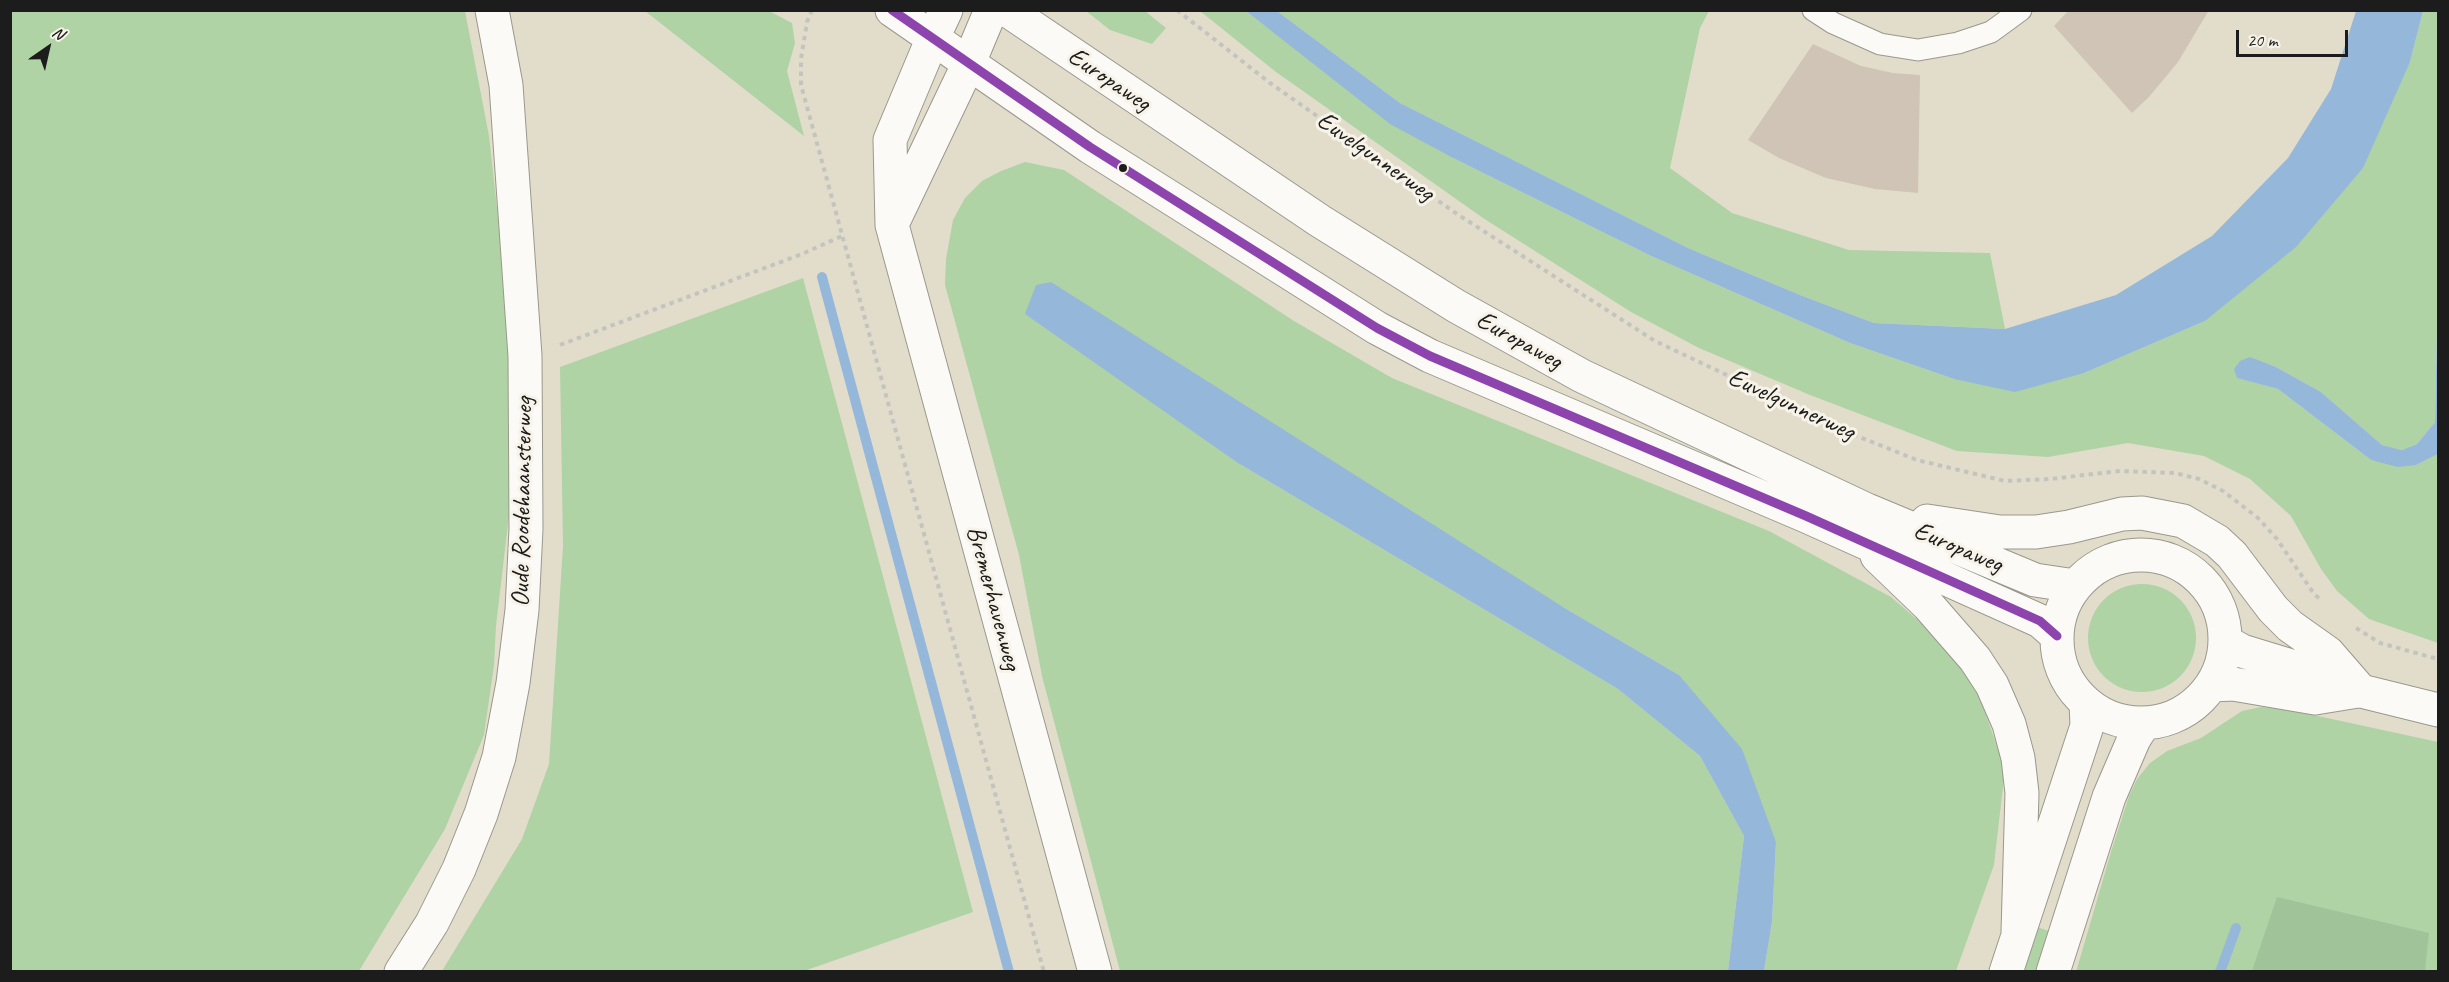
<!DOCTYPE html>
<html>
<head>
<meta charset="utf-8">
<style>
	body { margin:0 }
	#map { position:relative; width:2449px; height:982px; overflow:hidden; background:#e2ddcb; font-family:Caveat,sans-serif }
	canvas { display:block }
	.frame { position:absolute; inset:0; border:12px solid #1c1c1c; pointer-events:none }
	.north { position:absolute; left:18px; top:18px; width:60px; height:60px; -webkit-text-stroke:4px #f7f3e8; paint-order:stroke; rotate:34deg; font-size:16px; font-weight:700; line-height:24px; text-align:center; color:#1c1c1c }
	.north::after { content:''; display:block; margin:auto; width:21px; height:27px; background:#1c1c1c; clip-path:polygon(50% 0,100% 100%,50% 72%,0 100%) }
	.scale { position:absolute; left:2236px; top:30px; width:112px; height:27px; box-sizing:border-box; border:3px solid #1c1c1c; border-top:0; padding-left:8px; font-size:18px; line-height:21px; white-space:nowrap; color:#1c1c1c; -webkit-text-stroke:4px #f7f3e8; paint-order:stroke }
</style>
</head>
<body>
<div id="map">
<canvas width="2449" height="982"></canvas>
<div class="frame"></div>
<div class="north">N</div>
<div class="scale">20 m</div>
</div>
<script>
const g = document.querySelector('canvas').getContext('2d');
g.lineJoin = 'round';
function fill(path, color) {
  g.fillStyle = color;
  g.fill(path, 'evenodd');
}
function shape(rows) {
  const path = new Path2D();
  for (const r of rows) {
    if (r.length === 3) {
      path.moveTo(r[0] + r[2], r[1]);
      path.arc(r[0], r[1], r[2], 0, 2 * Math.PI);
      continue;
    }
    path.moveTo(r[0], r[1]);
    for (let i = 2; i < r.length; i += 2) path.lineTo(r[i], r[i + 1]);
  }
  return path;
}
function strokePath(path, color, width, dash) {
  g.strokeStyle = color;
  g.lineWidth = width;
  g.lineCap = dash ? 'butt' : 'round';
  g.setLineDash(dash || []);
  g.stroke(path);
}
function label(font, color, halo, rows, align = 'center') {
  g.font = font + ' Caveat,sans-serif';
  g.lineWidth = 6;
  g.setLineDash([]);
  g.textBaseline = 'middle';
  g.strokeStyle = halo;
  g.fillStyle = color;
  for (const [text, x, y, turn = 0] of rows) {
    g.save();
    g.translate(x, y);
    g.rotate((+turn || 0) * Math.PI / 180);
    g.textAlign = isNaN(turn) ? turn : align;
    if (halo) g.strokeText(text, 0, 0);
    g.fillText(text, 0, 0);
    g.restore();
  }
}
fill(shape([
	[10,11,465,11,489,136,510,326,509,515,496,626,494,665,484,735,445,829,359,971,11,971],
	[645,11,769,11,792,23,795,43,787,71,804,136],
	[1086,11,1145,11,1166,28,1152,44,1110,30],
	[1200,11,1246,11,1296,49,1455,159,1649,255,1850,343,1954,379,2084,373,2205,321,2410,62,2423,11,2438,11,2438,283,2435,422,2417,444,2402,450,2382,445,2321,392,2276,367,2250,358,2238,378,2278,389,2371,460,2416,465,2438,454,2438,643,2369,619,2337,591,2321,569,2291,516,2250,479,2204,456,2128,443,2048,457,1957,451,1810,395,1699,348,1631,312,1483,218,1276,72],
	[1277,11,1709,11,1700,28,1670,168,1732,213,1849,250,1990,253,2005,329,1874,323,1800,295,1688,248,1400,103],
	[1025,162,1064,170,1294,321,1392,378,1769,531,1891,597,1948,646,1980,698,2005,769,1994,865,1956,971,1764,971,1772,922,1776,842,1679,675,1563,607,1238,463,1618,689,1700,756,1744,836,1728,971,1120,971,1042,676,1019,555,945,285,946,259,953,220,965,198,982,181,1001,171],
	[803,278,973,912,804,971,442,971,522,839,549,764,563,546,560,367],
	[2142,638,54],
	[2261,707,2281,708,2438,742,2438,971,2076,972,2111,852,2129,796,2137,779,2150,763,2167,751,2201,738,2242,711],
	[2034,926,2049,931,2037,971,2019,972]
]), '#afd3a4');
fill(shape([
	[2277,897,2429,933,2425,971,2252,971]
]), '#a1c39a');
fill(shape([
	[1246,11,1277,11,1400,103,1688,248,1800,295,1874,323,2005,329,2116,295,2212,236,2288,158,2331,89,2356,11,2423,11,2410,62,2363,168,2296,247,2205,321,2084,373,2015,392,1954,379,1850,343,1649,255,1455,159,1390,124],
	[1051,282,1563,607,1679,675,1742,749,1776,842,1772,922,1764,971,1728,971,1744,836,1700,756,1618,689,1238,463,1025,314,1036,285],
	[2438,283,2438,454,2416,465,2398,467,2371,460,2278,389,2237,378,2234,369,2240,361,2250,357,2276,367,2321,392,2382,445,2402,450,2417,444,2435,422]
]), '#95b8da');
strokePath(shape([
	[822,277,1009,972],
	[2220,972,2236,928]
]), '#95b8da', 10);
fill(shape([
	[2069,10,2209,10,2178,62,2149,97,2132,113,2054,26],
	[1813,44,1861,66,1893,73,1920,75,1918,193,1875,189,1826,178,1779,158,1748,140]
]), '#cfc4b6');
const lane = shape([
	[1813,10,1833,23,1880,44,1918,50,1958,43,1991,32,2021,10]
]);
const street = shape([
	[932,40,890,140,892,225,1095,972],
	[895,218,968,65],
	[401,972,432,923,459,869,481,814,499,757,513,683,522,610,526,529,525,356,506,85,492,10]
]);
const secondary = shape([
	[932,40,946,10],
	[968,65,991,10]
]);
const highway = shape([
	[892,10,1090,147,1377,328,1430,356,1806,516,2040,621,2057,636],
	[1007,10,1320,221,1456,306,1582,376,1867,510,2035,580,2075,586],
	[1927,521,2000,532,2036,532,2069,527,2122,514,2142,513,2183,521,2217,541,2232,555,2273,609,2290,626,2328,653,2361,691],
	[2141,639,84],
	[1877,556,1928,605,1975,659,1992,685,2009,724,2018,758,2022,793,2018,932],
	[2226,642,2242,651,2314,673,2361,691,2438,710],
	[2212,685,2233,684,2315,698,2358,691],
	[2006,972,2087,726,2086,703],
	[2053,972,2109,797,2134,739,2144,723]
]);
strokePath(lane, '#9a988d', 23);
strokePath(street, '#9a988d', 35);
strokePath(secondary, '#9a988d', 35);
strokePath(highway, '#9a988d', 35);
strokePath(shape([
	[812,10,807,22,801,59,801,85,1044,972],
	[1177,10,1270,83,1457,214,1655,341,1847,432,1917,460,2005,481,2050,479,2120,471,2175,473,2199,479,2223,491,2258,518,2277,539,2314,594,2322,601],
	[560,345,802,254,842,236],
	[2356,628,2380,643,2438,659]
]), '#c4c4bf', 4, [4.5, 4.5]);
strokePath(lane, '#fbfaf7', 21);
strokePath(street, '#fbfaf7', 33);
strokePath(secondary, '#fbfaf7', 33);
strokePath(highway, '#fbfaf7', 33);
strokePath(shape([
	[892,10,1090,147,1377,328,1430,356,1806,516,2040,621,2057,636]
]), '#8e44ad', 9);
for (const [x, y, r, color] of [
	[1123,168,5,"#1c1c1c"]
]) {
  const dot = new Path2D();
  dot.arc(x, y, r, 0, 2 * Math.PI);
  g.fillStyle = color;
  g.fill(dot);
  strokePath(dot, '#f7f3e8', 2);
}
label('26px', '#1c1c1c', '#f7f3e8', [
	["Europaweg",1109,80,34],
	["Euvelgunnerweg",1375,157,35],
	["Europaweg",1519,341,29],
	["Euvelgunnerweg",1791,405,25],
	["Oude Roodehaansterweg",523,502,-89],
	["Europaweg",1958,548,23],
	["Bremerhavenweg",993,598,75]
]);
</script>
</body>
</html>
